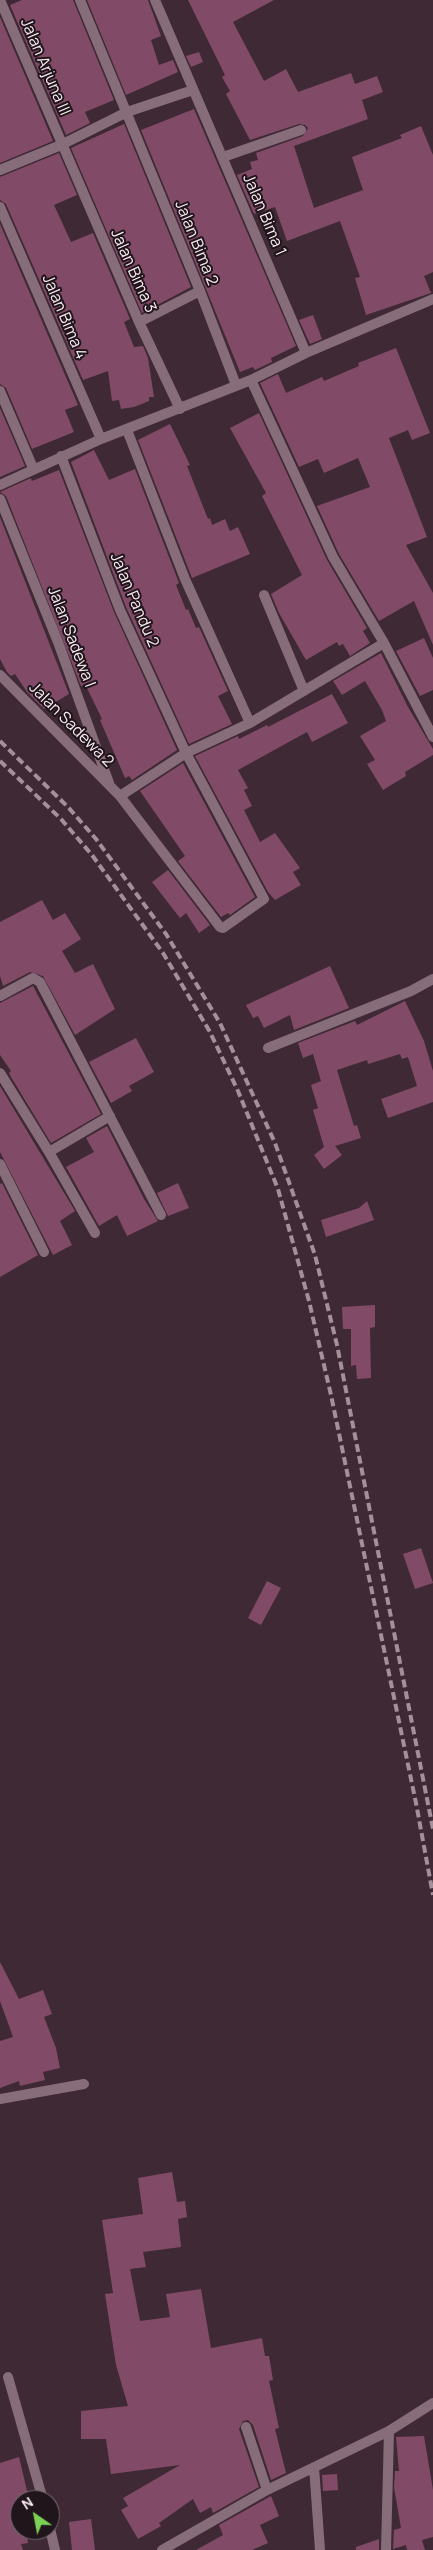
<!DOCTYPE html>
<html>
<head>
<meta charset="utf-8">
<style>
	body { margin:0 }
	#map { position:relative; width:433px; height:2550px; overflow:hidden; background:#3f2934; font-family:Manrope,sans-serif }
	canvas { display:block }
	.north { position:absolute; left:10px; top:2490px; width:50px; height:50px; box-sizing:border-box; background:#1f151a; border:1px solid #776b70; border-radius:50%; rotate:327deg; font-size:14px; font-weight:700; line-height:20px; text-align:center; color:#faebf2 }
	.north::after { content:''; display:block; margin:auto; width:18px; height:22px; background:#7bd156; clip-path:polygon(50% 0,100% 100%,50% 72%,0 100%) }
</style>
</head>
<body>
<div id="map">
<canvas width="433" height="2550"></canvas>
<div class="north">N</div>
</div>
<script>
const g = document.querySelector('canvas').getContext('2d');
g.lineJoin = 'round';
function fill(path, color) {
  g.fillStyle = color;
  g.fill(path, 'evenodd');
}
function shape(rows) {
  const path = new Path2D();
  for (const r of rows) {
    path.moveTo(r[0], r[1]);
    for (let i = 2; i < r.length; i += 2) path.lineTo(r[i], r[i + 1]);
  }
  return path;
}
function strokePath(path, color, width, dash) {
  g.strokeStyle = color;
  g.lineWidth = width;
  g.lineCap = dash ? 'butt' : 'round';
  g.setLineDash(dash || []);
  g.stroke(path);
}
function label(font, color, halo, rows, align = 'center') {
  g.font = font + ' Manrope,sans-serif';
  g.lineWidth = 4;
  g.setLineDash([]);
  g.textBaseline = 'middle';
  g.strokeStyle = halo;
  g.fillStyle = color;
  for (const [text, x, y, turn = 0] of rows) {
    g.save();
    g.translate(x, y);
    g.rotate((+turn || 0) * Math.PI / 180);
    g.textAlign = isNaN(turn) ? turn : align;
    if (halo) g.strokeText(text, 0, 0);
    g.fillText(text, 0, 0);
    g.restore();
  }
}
fill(shape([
	[22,0,73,0,114,100,85,112,90,123,66,135,10,5],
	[87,0,148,0,161,36,151,40,159,65,173,60,178,72,126,95],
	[188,0,274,0,233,22,264,81,286,69,298,92,351,73,355,84,377,76,383,92,362,100,368,119,294,146,314,208,363,190,352,157,402,138,400,135,421,126,433,155,433,272,424,276,431,293,366,315,355,278,360,277,340,221,287,241,275,207,254,214,237,175,252,169,250,162,258,160,256,153,303,136,308,128,305,125,299,124,250,140,226,94,230,91,222,77,225,75],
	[0,17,53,141,0,163],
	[199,52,203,62,191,67,186,56],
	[194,109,296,346,271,358,272,362,255,370,253,367,240,372,141,130],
	[124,124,191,287,142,313,71,148],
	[59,153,77,195,54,205,71,242,93,233,130,319,124,322,134,347,143,346,148,358,154,397,149,397,149,401,134,407,121,409,119,400,112,401,108,371,83,380,6,204,0,200,0,177],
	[0,224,78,405,65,410,74,432,32,449,6,388,0,384],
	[313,315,322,339,310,344,299,320],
	[396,348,430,433,412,440,408,430,389,438,427,537,406,545,433,593,433,645,414,601,379,621,339,554,317,506,370,487,358,458,324,473,318,459,299,467,260,383,278,374,286,393,322,377,324,381,359,366,358,363],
	[0,408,25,466,0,477],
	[259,413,327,560,367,628,363,631,370,643,350,656,343,644,339,646,337,642,306,660,279,613,271,594,302,575,262,496,266,493,230,428],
	[170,424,190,465,187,466,208,519,210,518,212,525,225,519,230,531,238,527,250,554,192,578,138,440],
	[94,450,109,480,135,469,179,583,176,585,186,610,188,609,196,628,199,627,228,691,218,696,232,724,189,744,126,607,71,462],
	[59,470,114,612,177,750,132,780,129,776,125,778,100,720,102,719,85,684,81,686,6,496,0,492,31,478,32,481],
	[0,517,69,694,44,709,27,692,15,674,11,676,7,672,0,659],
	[424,638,433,658,433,690,420,696,396,651],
	[381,653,408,707,433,749,433,755,405,772,406,776,383,790,367,764,375,760,360,736,386,721,382,710,365,681,342,695,333,681],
	[332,694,348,723,312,742,307,732,238,770,248,788,244,790,252,806,244,810,260,842,275,833,300,868,293,872,301,885,275,900,268,892,195,756,238,736,239,739,267,725,268,727],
	[183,763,255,897,230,915,228,913,221,917,178,861,185,856,140,791],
	[168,870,210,925,199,933,186,913,180,918,152,882],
	[42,900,53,920,65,913,81,939,62,951,75,973,93,964,115,1009,75,1035,43,976,30,972,3,986,0,976,0,922],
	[330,966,349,1008,294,1030,290,1015,264,1028,258,1016,253,1018,246,1005],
	[33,986,101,1114,51,1143,11,1077,9,1073,11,1071,0,1055,0,1003],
	[405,1001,424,1041,433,1071,433,1102,388,1118,381,1099,417,1086,408,1057,402,1059,400,1054,368,1064,367,1060,337,1070,354,1126,357,1125,361,1138,335,1146,342,1155,324,1169,314,1155,324,1147,313,1110,318,1108,311,1085,321,1081,313,1054,303,1058,298,1043,355,1021,357,1025],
	[136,1038,154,1072,129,1086,132,1091,111,1103,89,1062],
	[0,1086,75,1211,60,1221,72,1245,53,1255,0,1152],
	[107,1126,144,1199,158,1221,127,1236,117,1215,99,1226,66,1167,94,1152,86,1138],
	[2,1183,38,1255,0,1277,0,1184],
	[178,1183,189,1208,168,1216,157,1193],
	[367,1201,374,1220,326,1237,321,1220,359,1208],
	[375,1305,375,1327,370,1328,371,1378,357,1379,356,1365,351,1366,351,1329,343,1329,342,1307],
	[421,1548,433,1583,415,1589,403,1554],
	[267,1581,281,1588,261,1625,248,1618],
	[0,1962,19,1999,43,1990,52,2014,44,2017,56,2048,60,2068,43,2072,45,2080,20,2086,19,2081,0,2088,0,2041,13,2037,0,2001],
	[172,2172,177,2202,185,2201,187,2217,178,2219,181,2247,143,2252,146,2267,130,2269,140,2321,170,2317,166,2294,201,2289,211,2348,262,2338,265,2356,269,2356,273,2380,269,2381,279,2428,275,2429,286,2473,271,2480,253,2425,248,2420,243,2421,239,2429,259,2487,213,2513,211,2507,200,2513,193,2499,159,2523,161,2526,138,2539,121,2510,128,2506,123,2498,180,2465,111,2474,106,2439,81,2439,81,2411,128,2406,116,2365,105,2294,113,2293,102,2220,143,2214,138,2178],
	[424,2436,433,2490,433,2537,422,2540,425,2550,407,2550,406,2545,393,2549,394,2530,401,2528,394,2487,395,2471,399,2471,396,2437],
	[19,2457,28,2495,20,2497,20,2530,26,2530,28,2543,21,2544,23,2550,0,2550,0,2463],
	[337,2474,338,2490,323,2491,322,2475],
	[271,2496,279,2516,260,2525,268,2543,252,2550,196,2550,223,2535,219,2525],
	[91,2519,95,2550,72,2550,69,2522],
	[379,2539,379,2550,356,2550,356,2547]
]), '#814b68');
strokePath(shape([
	[0,0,139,322,180,409],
	[80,0,200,291,236,385],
	[155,0,306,353],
	[223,157,301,130],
	[0,170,61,145,127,112,193,90],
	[0,207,101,439],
	[139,322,200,291],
	[251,380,333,557,384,643,433,737],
	[0,391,33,468],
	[127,430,185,579,250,723],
	[0,485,101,439,251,380,306,353,433,299],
	[0,499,58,642,109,783],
	[264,595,304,691],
	[0,675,120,796,220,927,223,928,264,899,186,753,120,610,61,456],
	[120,796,186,753,250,723,384,643],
	[0,996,33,978,40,982,161,1215],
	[268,1048,411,991,433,979],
	[0,1073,49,1152,95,1233],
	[49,1152,110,1116],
	[0,1164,44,1252],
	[0,2099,84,2084],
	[8,2377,43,2500],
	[246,2427,267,2490],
	[314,2467,320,2550],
	[50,2529,55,2550],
	[162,2550,267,2490,389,2431,433,2403],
	[386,2550,389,2431]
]), '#876d7a', 10);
strokePath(shape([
	[0,741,68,807,96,839,166,934,220,1023,275,1143,315,1255,337,1345,433,1829],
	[0,761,61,819,92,855,163,953,210,1032,238,1091,278,1189,309,1301,331,1395,416,1803,433,1895]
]), '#a39099', 4, [8, 4]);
label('16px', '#faebf2', '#1f151a', [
	["Jalan Arjuna III",45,67,67],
	["Jalan Bima 1",264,215,67],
	["Jalan Bima 2",196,243,68],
	["Jalan Bima 3",133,271,66],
	["Jalan Bima 4",64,317,67],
	["Jalan Pandu 2",134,600,67],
	["Jalan Sadewa I",71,637,69],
	["Jalan Sadewa 2",71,725,45]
]);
</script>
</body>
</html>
